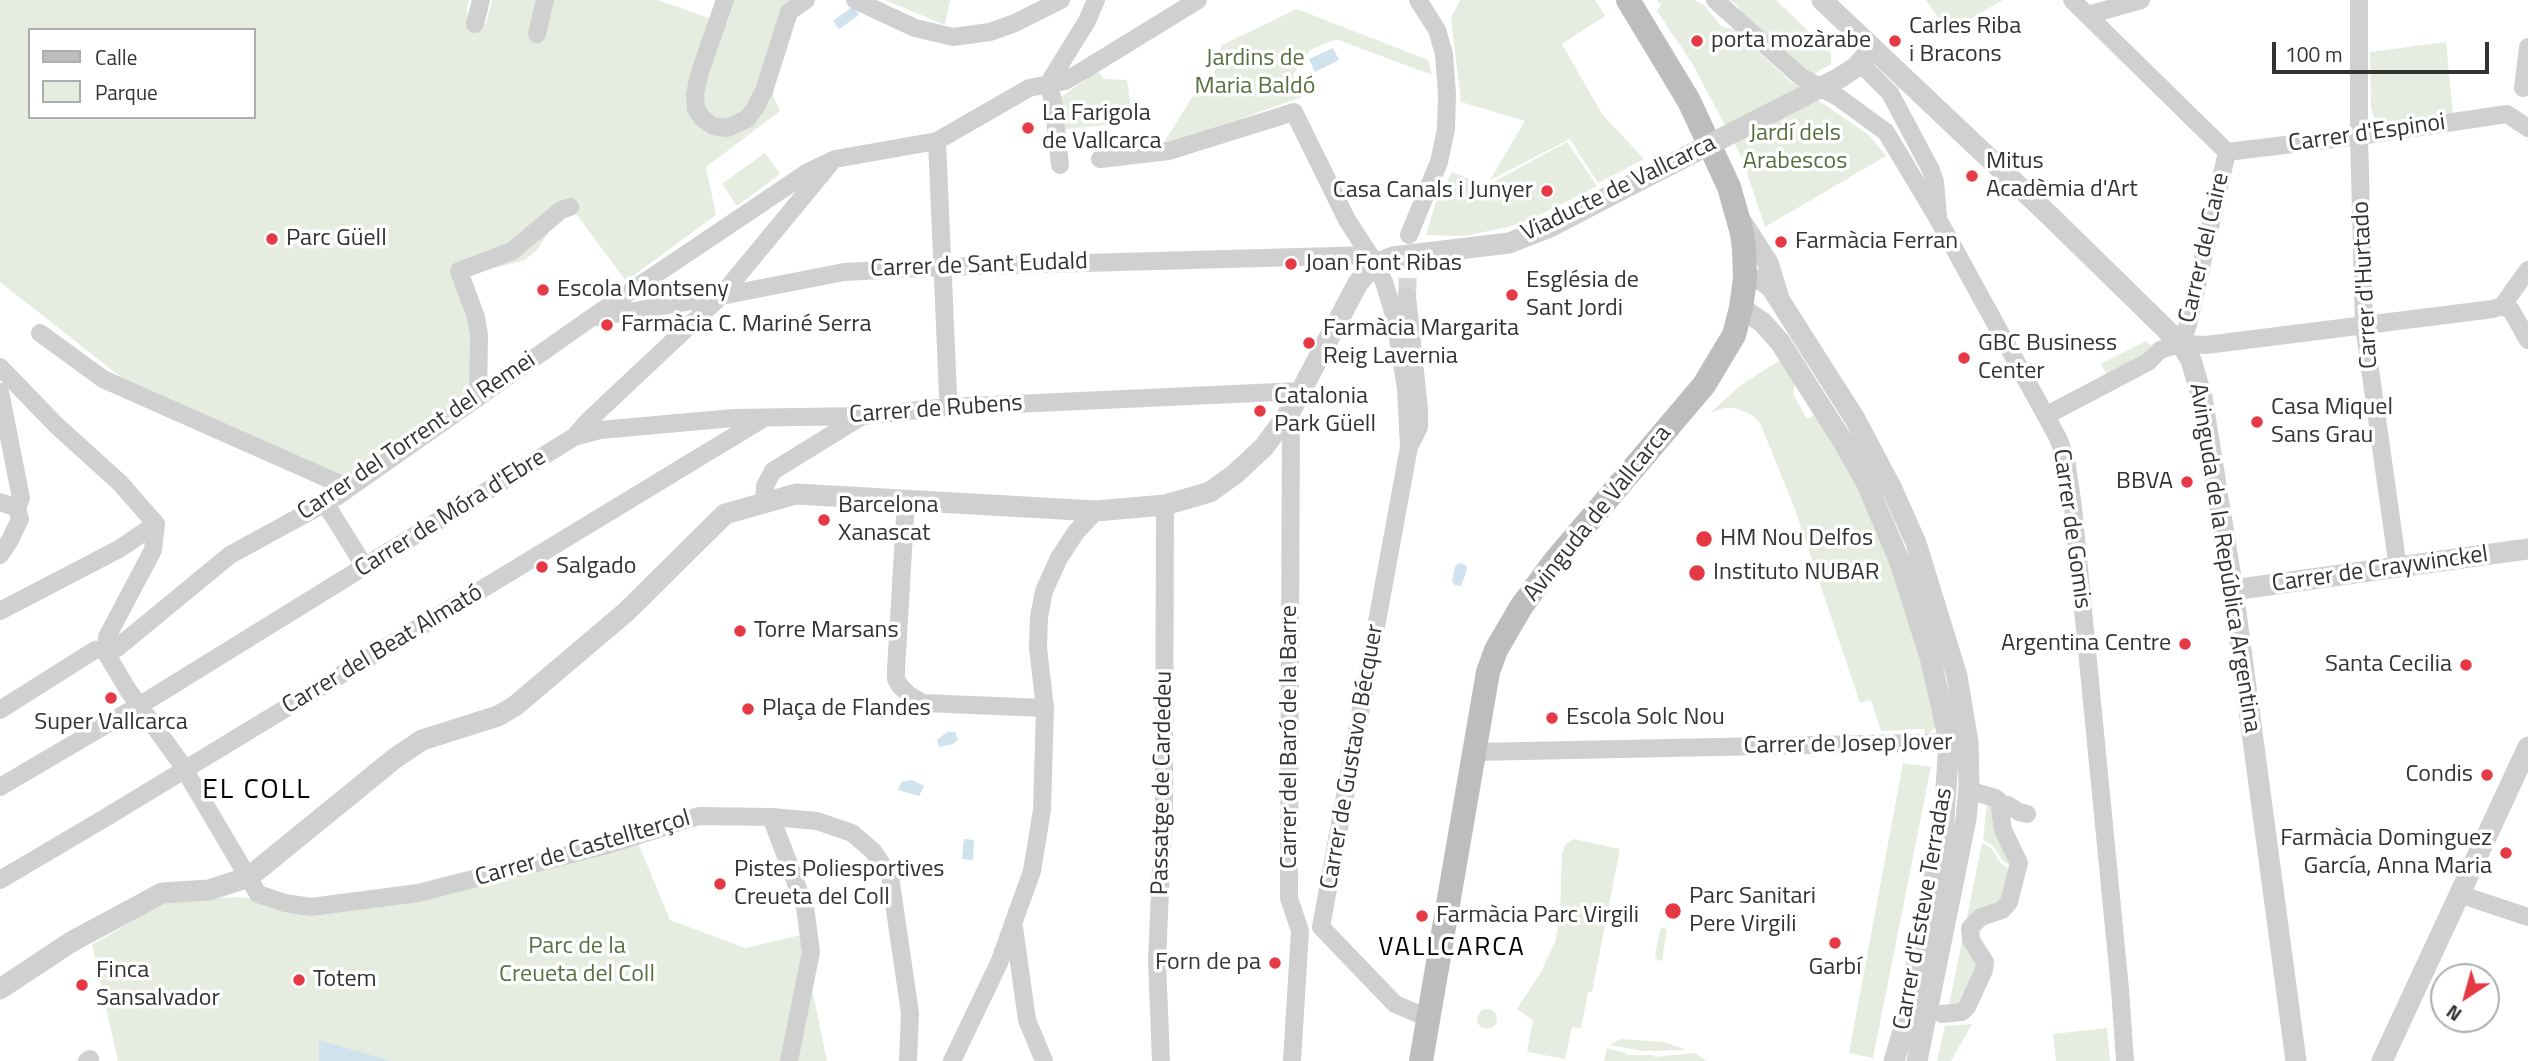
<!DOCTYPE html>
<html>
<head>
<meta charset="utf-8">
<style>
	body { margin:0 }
	#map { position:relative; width:2528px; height:1061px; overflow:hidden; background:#fff; font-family:"Titillium Web",sans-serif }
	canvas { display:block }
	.legend { position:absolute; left:28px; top:28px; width:228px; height:91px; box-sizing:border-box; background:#fff; border:2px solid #adadad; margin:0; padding:9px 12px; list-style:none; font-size:21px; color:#333 }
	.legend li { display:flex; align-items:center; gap:14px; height:35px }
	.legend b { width:35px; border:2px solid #adadad }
	.north { position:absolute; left:2430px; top:963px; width:70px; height:70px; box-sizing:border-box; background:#fff; border:2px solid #adadad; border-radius:50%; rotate:216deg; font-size:19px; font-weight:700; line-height:28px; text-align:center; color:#333 }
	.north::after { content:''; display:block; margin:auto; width:24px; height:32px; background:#e63946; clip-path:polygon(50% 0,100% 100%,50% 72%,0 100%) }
	.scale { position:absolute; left:2272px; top:42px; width:217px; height:32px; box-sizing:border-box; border:4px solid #333; border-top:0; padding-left:9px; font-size:21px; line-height:24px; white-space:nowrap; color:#333; -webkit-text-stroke:5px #fff; paint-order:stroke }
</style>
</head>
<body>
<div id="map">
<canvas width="2528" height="1061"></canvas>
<ul class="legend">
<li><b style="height:9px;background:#bdbdbd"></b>Calle</li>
<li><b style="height:19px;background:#e6ecdf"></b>Parque</li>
</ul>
<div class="north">N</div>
<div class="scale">100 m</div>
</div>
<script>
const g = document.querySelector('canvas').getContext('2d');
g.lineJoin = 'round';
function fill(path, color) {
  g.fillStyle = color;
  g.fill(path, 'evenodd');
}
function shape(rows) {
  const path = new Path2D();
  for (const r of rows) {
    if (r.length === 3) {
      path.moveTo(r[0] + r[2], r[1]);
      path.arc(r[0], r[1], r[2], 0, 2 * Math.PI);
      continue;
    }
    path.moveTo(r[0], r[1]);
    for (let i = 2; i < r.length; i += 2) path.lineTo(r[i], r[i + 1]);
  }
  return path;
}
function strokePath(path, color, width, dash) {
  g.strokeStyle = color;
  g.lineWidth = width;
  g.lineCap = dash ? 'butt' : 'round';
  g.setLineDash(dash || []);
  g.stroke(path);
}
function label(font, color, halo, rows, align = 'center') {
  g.font = font + ' "Titillium Web",sans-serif';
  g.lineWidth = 7;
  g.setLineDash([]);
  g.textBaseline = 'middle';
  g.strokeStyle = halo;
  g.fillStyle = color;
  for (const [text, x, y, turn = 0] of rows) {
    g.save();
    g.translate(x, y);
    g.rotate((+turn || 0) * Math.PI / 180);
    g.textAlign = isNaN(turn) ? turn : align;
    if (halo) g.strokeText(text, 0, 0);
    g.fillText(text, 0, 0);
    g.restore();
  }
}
fill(shape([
	[0,0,469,0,466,12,486,24,492,0,657,0,727,24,734,0,795,0,765,77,780,111,706,167,716,215,626,281,574,211,552,227,537,250,525,260,468,275,475,353,474,385,468,396,351,480,121,377,0,282],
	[30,30,254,30,254,117,30,117],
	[885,0,950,0,945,25],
	[1460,0,1595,0,1605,16,1562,44,1602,114,1644,159,1598,183,1570,139,1490,180,1525,121,1461,102,1451,18],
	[1657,0,1694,0,1704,5,1721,26,1735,30,1790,81,1869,135,1886,156,1765,227,1742,158,1692,63,1657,11,1661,5],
	[1730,0,1776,0,1831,53,1831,64,1812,75,1745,18,1737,5],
	[1926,0,2003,0,1953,29,1946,18,1940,21],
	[1297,9,1428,60,1432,75,1336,39,1310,50,1293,75,1302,97,1161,147,1198,88,1211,85,1222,45],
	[2446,42,2453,113,2376,124,2371,108,2370,52],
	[1098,71,1104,79,1127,80,1133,122,1061,130,1058,99],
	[1567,142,1597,186,1531,219,1508,227,1464,236,1426,235,1436,202,1452,172,1486,186],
	[765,153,780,174,737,206,722,184],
	[2146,341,2151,345,2144,357,2107,375,2101,364],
	[1782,359,1795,382,1793,394,1807,419,1816,414,1844,459,1885,547,1906,610,1938,724,1929,734,1926,735,1924,729,1881,731,1871,700,1860,703,1795,509,1760,423,1752,415,1735,408,1724,408,1710,413,1741,385],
	[1903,763,1931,767,1873,1058,1849,1053],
	[1987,802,1993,803,2012,866,2004,862,1992,845,1983,840],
	[1574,839,1620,849,1592,992,1588,992,1581,1028,1572,1027,1565,1059,1527,1052,1533,1020,1517,1009,1541,972,1555,942,1560,917,1562,852,1566,844],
	[638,843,670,920,745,948,801,935,827,1061,118,1061,92,945,166,901,238,897,262,900,301,913],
	[1982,843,1991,848,2001,863,2011,870,2003,901,1975,916,1981,960,1963,1005,1948,1010],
	[1664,927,1667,931,1662,960,1658,961,1655,956,1660,930],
	[1487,1019,10],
	[1972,1024,1951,1061,1937,1061,1945,1026],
	[2107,1028,2110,1061,2056,1061,2053,1034],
	[1621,1039,1664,1042,1687,1050,1644,1051,1609,1045],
	[1607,1048,1626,1053,1626,1055,1654,1055,1654,1057,1695,1053,1707,1061,1604,1061]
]), '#e6ecdf');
fill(shape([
	[853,6,859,15,839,29,833,21],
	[1333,48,1339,60,1315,72,1309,59],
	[1459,563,1466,565,1467,570,1461,586,1455,585,1452,581,1455,567],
	[947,732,955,732,958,740,953,744,939,747,937,740],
	[912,780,924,786,919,796,898,790,901,782],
	[964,839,974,840,973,860,962,859],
	[319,1040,391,1061,319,1061]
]), '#cfe2ee');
strokePath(shape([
	[1407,296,1409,242]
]), '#d6d6d6', 18, [18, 9]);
strokePath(shape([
	[725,0,699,75,695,94,696,109,703,119,713,126,727,128,747,119,755,108,764,91,789,12,806,0],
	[855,0,915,28,953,37,990,32,1015,23,1061,0],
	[1715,0,1801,77,1838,97,1886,132,1938,219,2058,438,2066,459,2073,507,2120,989,2125,1061],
	[2072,0,2227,152],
	[2359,0,2359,136,2364,326,2398,568],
	[2088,15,2141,0],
	[475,24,481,0],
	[537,34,545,0],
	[1860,63,1890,93,1931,170,1935,182,1938,216],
	[1048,84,1087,21,1096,0],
	[1048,84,1053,100,1060,165],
	[2523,88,2528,47],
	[2507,114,2528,128],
	[937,141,948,395],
	[2227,152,2359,136,2507,114],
	[1100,159,1169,151,1294,112,1347,220,1373,260,1384,282,1395,318,1399,345,1406,388,1409,447],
	[1409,235,1439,162,1446,129,1447,94,1444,54,1437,30,1418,0],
	[2502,306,2511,310,2528,340],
	[598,317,721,296,844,272,941,267,1370,255],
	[40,333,103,379,349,488],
	[2181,344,2188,325,2227,152],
	[0,367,56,425,120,483,156,524,153,550,107,637,106,653,128,690,180,762,258,894,285,903,311,907,418,893,611,844,699,816,771,817,817,821,852,833,873,851,890,876,910,1013,908,1061],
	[0,392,21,498,17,508,20,519,10,540,0,555],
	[478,398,479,335,476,317,459,271,512,251,561,210,570,207],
	[1291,410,1289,898,1300,931,1292,1061],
	[2047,415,2148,362,2160,350,2169,347,2181,344,2206,345,2493,309,2502,306,2528,270],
	[574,437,600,430,734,418,862,416,948,407,1300,391],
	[906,500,896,670,896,679,900,686,909,695,923,703,1045,708],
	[0,502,17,508],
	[325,503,365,567],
	[764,504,765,486,773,471,862,416],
	[0,611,119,549,156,524],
	[0,710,95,650,117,648,230,555,338,496,591,318,808,172,835,159,937,141,1029,88,1065,81,1084,70,1198,0],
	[1475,752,1962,742],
	[0,787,150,699,574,437,589,420,721,296,830,164],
	[2000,805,2008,805,2019,812,2027,814],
	[771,817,805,907,811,952,789,1061],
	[0,880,105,818,764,418],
	[2459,894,2528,917],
	[1014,927,1027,1020,1044,1061],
	[1321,927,1409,447,1419,427,1419,409,1407,296],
	[1321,927,1395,1004,1428,1018],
	[1942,1014,1962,1012,1967,1007,1984,970,1985,962,1971,940,1970,928,1981,917,2002,910,2009,902,2019,863,2003,830,1999,801,1995,798,1968,790],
	[87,1061,90,1059],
	[952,1061,999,963,1032,871,1042,810,1045,708,1038,648,1039,617,1044,591,1059,558,1076,532,1096,511],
	[1161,1061,1157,960,1164,802,1165,505]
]), '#d0d0d0', 18);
strokePath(shape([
	[1822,0,2047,213,2181,344,2191,360,2202,398,2233,590,2296,1061],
	[1841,77,1856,67,1873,48],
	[1741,221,1768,263,1778,295],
	[1745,279,1761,280,1771,287,1855,419,1892,489,1916,543,1957,676,1968,742,1969,786,1966,819,1917,1061],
	[1741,308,1762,322,1780,342,1844,443,1866,482,1900,562,1930,657,1943,713,1949,743,1943,833,1903,1031,1894,1061],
	[2233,590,2528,549],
	[0,989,71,942,162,893,209,890,249,877,394,759,422,740,498,716,515,706,626,612,725,514,796,494,1096,511,1165,505,1210,492,1235,474,1264,447,1291,410,1358,283,1375,264,1393,257,1509,243,1550,227,1619,191],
	[2382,1061,2528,747]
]), '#d0d0d0', 21);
strokePath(shape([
	[1421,1061,1488,672,1496,650,1521,607,1554,562,1704,385,1734,335,1741,308,1745,279,1744,249,1742,233,1729,187,1689,101,1628,0]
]), '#bdbdbd', 24);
strokePath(shape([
	[1619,191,1841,77]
]), '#d0d0d0', 21);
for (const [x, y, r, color] of [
	[1697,41,7,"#e63946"],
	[1895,41,7,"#e63946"],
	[1028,128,7,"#e63946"],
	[1972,176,7,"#e63946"],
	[1547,191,7,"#e63946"],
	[272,239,7,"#e63946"],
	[1781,242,7,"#e63946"],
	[1291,264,7,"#e63946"],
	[543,290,7,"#e63946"],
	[1512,295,7,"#e63946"],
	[607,325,7,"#e63946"],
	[1309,343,7,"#e63946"],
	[1964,358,7,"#e63946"],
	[1260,411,7,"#e63946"],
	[2257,422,7,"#e63946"],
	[2187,482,7,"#e63946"],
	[824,520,7,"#e63946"],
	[1704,539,9,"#e63946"],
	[542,567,7,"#e63946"],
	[1697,573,9,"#e63946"],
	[740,631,7,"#e63946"],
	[2185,644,7,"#e63946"],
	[2466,665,7,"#e63946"],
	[111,698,7,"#e63946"],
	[748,709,7,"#e63946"],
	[1552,718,7,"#e63946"],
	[2487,775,7,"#e63946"],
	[2506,853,7,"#e63946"],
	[720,884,7,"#e63946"],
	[1673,911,9,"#e63946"],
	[1422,916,7,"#e63946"],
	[1835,943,7,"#e63946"],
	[1275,963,7,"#e63946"],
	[299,980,7,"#e63946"],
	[82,985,7,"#e63946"]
]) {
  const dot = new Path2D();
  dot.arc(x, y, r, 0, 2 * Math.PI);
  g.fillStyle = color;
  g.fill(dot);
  strokePath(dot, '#fff', 2.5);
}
label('24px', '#333', '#fff', [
	["Carles Riba",1909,27],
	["i Bracons",1909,55],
	["porta mozàrabe",1711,41],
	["La Farigola",1042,114],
	["de Vallcarca",1042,142],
	["Mitus",1986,162],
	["Acadèmia d'Art",1986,190],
	["Casa Canals i Junyer",1533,191,"right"],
	["Parc Güell",286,239],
	["Farmàcia Ferran",1795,242],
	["Joan Font Ribas",1305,264],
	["Església de",1526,281],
	["Sant Jordi",1526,309],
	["Escola Montseny",557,290],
	["Farmàcia C. Mariné Serra",621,325],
	["Farmàcia Margarita",1323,329],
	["Reig Lavernia",1323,357],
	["GBC Business",1978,344],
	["Center",1978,372],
	["Catalonia",1274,397],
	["Park Güell",1274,425],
	["Casa Miquel",2271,408],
	["Sans Grau",2271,436],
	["BBVA",2173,482,"right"],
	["Barcelona",838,506],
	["Xanascat",838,534],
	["HM Nou Delfos",1720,539],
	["Salgado",556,567],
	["Instituto NUBAR",1713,573],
	["Torre Marsans",754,631],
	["Argentina Centre",2171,644,"right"],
	["Santa Cecilia",2452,665,"right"],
	["Plaça de Flandes",762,709],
	["Escola Solc Nou",1566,718],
	["Super Vallcarca",111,723,"center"],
	["Condis",2473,775,"right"],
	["Farmàcia Dominguez",2492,839,"right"],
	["García, Anna Maria",2492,867,"right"],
	["Pistes Poliesportives",734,870],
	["Creueta del Coll",734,898],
	["Parc Sanitari",1689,897],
	["Pere Virgili",1689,925],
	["Farmàcia Parc Virgili",1436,916],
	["Forn de pa",1261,963,"right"],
	["Garbí",1835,968,"center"],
	["Finca",96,971],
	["Sansalvador",96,999],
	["Totem",313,980]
], 'left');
label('24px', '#56703f', '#fff', [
	["Jardins de",1255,59],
	["Maria Baldó",1255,87],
	["Jardí dels",1795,134],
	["Arabescos",1795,162],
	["Parc de la",577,947],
	["Creueta del Coll",577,975]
]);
label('24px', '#333', '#fff', [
	["Carrer d'Espinoi",2367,134,-8],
	["Viaducte de Vallcarca",1619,189,-26],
	["Carrer del Caire",2205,248,-77],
	["Carrer de Sant Eudald",979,266,-2],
	["Carrer d'Hurtado",2366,285,-93],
	["Carrer de Rubens",936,410,-4],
	["Carrer del Torrent del Remei",417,437,-34],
	["Carrer de Móra d'Ebre",451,514,-32],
	["Avinguda de Vallcarca",1598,514,-51],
	["Carrer de Gomis",2071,529,82],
	["Avinguda de la República Argentina",2224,558,81],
	["Carrer de Craywinckel",2380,570,-8],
	["Carrer del Beat Almató",383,650,-31],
	["Carrer del Baró de la Barre",1290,737,-90],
	["Carrer de Josep Jover",1848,745,-1],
	["Carrer de Gustavo Bécquer",1353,757,-80],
	["Passatge de Cardedeu",1163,783,-89],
	["Carrer de Castellterçol",583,849,-16],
	["Carrer d'Esteve Terradas",1924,909,-80]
]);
g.letterSpacing = '2px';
label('26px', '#000', '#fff', [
	["VALLCARCA",1452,949]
]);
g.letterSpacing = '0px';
g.letterSpacing = '2px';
label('28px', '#000', '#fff', [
	["EL COLL",257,791]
]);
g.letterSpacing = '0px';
</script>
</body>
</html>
